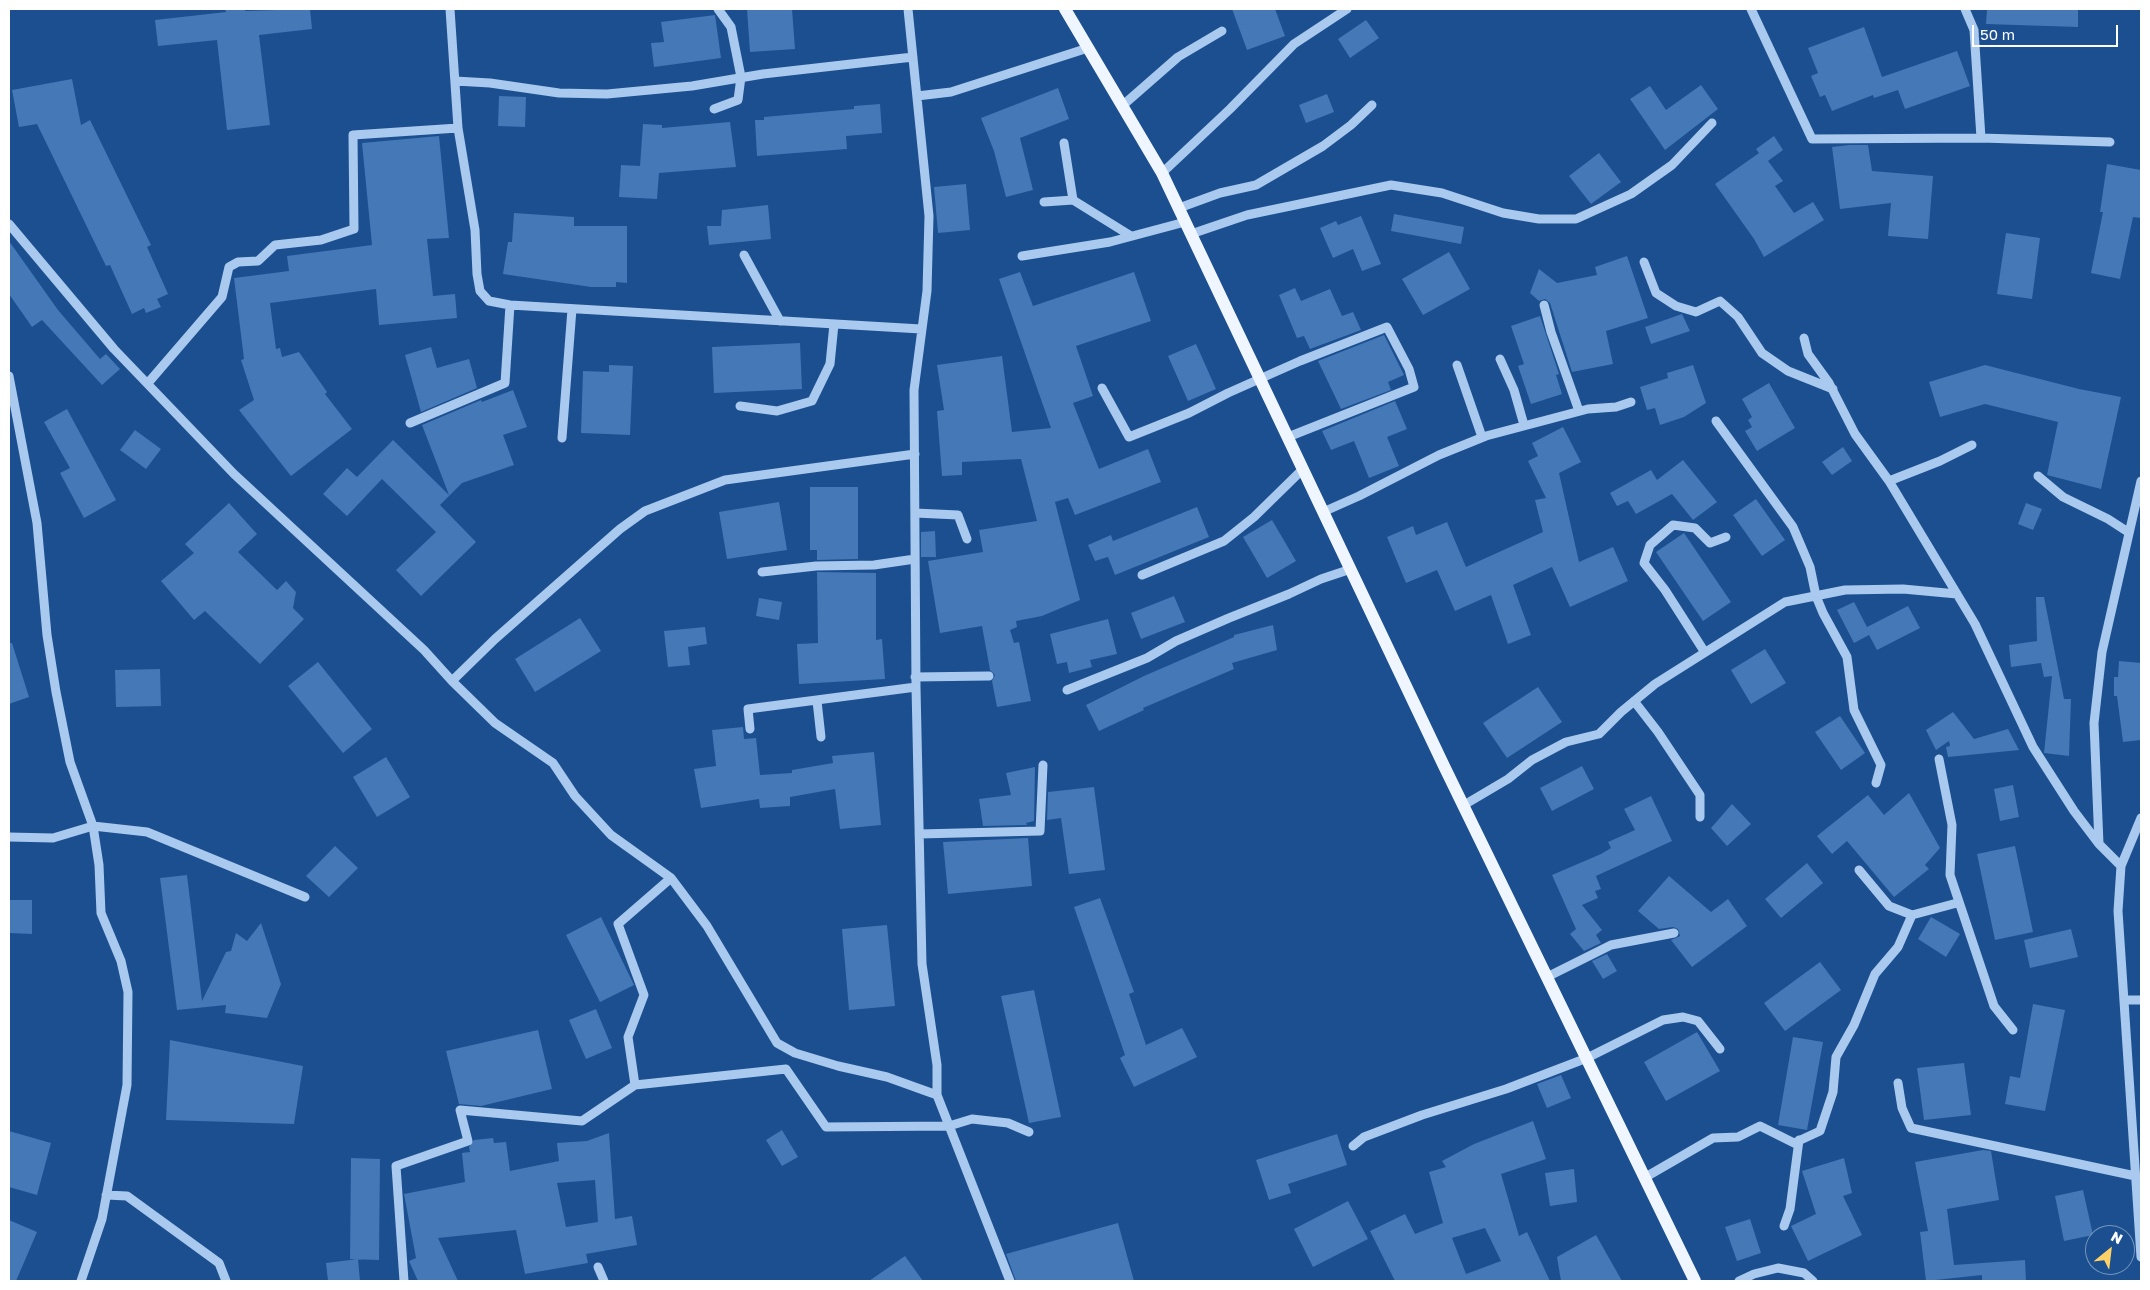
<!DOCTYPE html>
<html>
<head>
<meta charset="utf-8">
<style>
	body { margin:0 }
	#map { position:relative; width:2150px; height:1290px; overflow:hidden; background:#1b4f8f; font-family:"Golos Text",sans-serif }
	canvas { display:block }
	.frame { position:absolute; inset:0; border:10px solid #fff; pointer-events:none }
	.north { position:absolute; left:2085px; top:1225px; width:50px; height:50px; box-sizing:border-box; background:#1b4f8f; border:1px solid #7695bc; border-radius:50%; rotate:29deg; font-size:14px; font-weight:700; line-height:20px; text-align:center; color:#fff }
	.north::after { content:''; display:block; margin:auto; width:18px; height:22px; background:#ffd166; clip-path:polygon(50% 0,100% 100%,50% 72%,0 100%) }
	.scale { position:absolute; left:1972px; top:25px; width:146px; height:22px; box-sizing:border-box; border:2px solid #fff; border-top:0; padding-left:6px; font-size:15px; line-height:18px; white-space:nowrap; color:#fff; -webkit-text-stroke:4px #1b4f8f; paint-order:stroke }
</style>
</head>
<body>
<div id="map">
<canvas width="2150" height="1290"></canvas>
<div class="frame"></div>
<div class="north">N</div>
<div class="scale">50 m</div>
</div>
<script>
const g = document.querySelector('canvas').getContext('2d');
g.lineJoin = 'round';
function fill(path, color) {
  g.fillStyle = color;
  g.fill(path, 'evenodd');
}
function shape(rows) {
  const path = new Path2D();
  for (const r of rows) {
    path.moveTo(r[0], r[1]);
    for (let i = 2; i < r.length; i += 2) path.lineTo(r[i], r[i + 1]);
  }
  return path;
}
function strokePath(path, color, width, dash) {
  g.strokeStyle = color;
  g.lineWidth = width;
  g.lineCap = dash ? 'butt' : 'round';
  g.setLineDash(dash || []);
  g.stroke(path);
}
fill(shape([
	[225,9,245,9,245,11,310,9,312,29,259,35,270,125,227,130,217,40,158,46,155,20,226,12],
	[747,9,792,9,795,49,750,52],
	[1232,9,1275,9,1285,36,1247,50],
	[1987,9,2078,9,2078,27,1986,24],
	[715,15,721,58,654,67,651,43,664,42,661,22],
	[1366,20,1379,38,1350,58,1338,39],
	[1864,27,1882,77,1957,51,1970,86,1905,109,1898,90,1874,98,1873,95,1832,111,1825,95,1820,97,1811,76,1818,73,1808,48],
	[72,79,81,125,90,120,151,245,147,247,168,294,157,299,161,307,146,313,144,308,132,314,110,265,106,266,37,124,19,127,12,90],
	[1701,85,1718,109,1665,150,1630,99,1650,86,1666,110],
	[1058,88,1069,119,1020,138,1033,190,1006,197,994,151,981,118],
	[1327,94,1334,112,1306,123,1299,105],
	[499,96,526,97,525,127,498,126],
	[880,104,882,133,846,136,847,149,757,156,755,120,764,120,764,117,854,109,854,106],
	[730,122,736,167,659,173,657,199,619,197,621,165,640,166,643,124,662,125,662,128],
	[439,136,449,238,427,239,433,296,455,294,457,318,379,325,376,289,270,303,276,349,280,348,282,357,299,352,327,392,325,394,352,429,291,476,239,410,254,400,241,360,244,359,234,278,289,271,287,256,372,245,362,143],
	[1774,136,1783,150,1768,161,1783,181,1775,186,1794,213,1813,202,1824,220,1764,257,1754,239,1715,184,1759,153,1756,149],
	[1849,145,1868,145,1872,171,1933,176,1928,239,1888,236,1891,203,1840,209,1832,147],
	[1599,153,1621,182,1591,204,1569,176],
	[2107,164,2141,170,2141,218,2133,217,2120,279,2091,273,2103,212,2100,212],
	[966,184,970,230,938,233,934,187],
	[768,205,771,239,709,245,707,226,721,226,722,210],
	[514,213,574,217,574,226,627,226,627,283,616,282,616,287,591,287,503,274,508,242,512,242],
	[1394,214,1464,227,1461,244,1391,231],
	[1361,216,1381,264,1362,271,1353,249,1333,258,1320,228,1336,221,1338,225],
	[2006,233,2040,238,2032,299,1997,294],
	[9,241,58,310,100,359,106,354,120,369,102,385,42,320,32,327,9,294],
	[1449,252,1470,289,1423,315,1402,279],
	[1627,256,1648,318,1606,331,1613,364,1572,372,1550,303,1545,299,1539,301,1530,293,1539,269,1557,283,1597,275,1595,267],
	[1020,272,1033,306,1134,272,1151,321,1076,346,1093,396,1073,403,1099,469,1148,449,1161,482,1075,515,1068,498,1055,502,1080,600,1042,616,1016,621,1017,627,1010,630,1014,643,1019,642,1031,701,997,707,992,681,995,675,990,670,982,626,940,633,928,561,983,552,979,530,1037,521,1021,459,962,462,962,475,942,476,937,411,944,410,937,365,1002,356,1012,432,1051,428,999,279],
	[1295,288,1301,301,1330,289,1342,316,1353,312,1361,330,1310,349,1304,336,1297,338,1279,295],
	[1682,314,1690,331,1651,344,1645,327],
	[1540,316,1559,374,1556,375,1562,394,1531,404,1518,366,1524,364,1511,326],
	[1384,335,1404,375,1388,382,1391,390,1341,409,1318,361],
	[800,343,802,389,714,393,712,347],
	[1196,344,1216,389,1188,401,1168,356],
	[431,347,437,368,469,359,477,388,421,412,405,355],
	[609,365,633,366,630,435,581,433,583,371,609,372],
	[1693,365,1706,403,1684,417,1660,425,1655,408,1647,410,1640,387,1668,378,1667,373],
	[1985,365,2079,389,2121,397,2101,489,2047,475,2058,422,1985,404,1940,417,1929,382],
	[1769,383,1795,428,1757,451,1745,431,1752,427,1748,420,1752,417,1742,399],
	[513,390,527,427,503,435,514,465,462,483,440,505,476,542,421,596,396,570,436,532,382,479,347,516,323,494,347,468,357,477,393,440,449,495,422,425,481,400,482,402],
	[1395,401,1407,429,1387,437,1399,466,1369,478,1354,441,1331,450,1322,431],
	[67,409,116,500,84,518,60,473,70,468,44,422],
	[1563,427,1581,462,1559,473,1579,562,1613,547,1628,581,1570,607,1552,567,1513,585,1531,635,1508,644,1491,595,1455,611,1437,570,1406,583,1387,537,1413,526,1416,535,1447,522,1466,567,1543,532,1535,500,1546,498,1528,461,1538,456,1532,443],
	[135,430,161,449,146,469,120,450],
	[1843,447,1852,461,1832,475,1822,462],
	[1683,460,1717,502,1693,520,1672,494,1636,514,1628,501,1617,506,1610,493,1651,470,1657,480],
	[810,487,858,487,858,559,817,560,817,550,810,550],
	[1756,499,1785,540,1762,556,1733,515],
	[779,502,787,550,727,559,719,512],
	[229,503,257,534,238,552,277,590,286,581,296,592,293,608,304,619,260,664,205,611,194,620,161,581,194,553,185,544],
	[2026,503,2042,509,2033,530,2018,524],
	[1197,507,1209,537,1115,575,1108,557,1095,561,1088,545,1111,535,1113,541],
	[1272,520,1296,561,1267,578,1243,537],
	[935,531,936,557,921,557,921,532],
	[1684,533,1731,602,1703,621,1656,552],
	[817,572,876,573,876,640,882,639,885,679,799,684,797,644,818,643],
	[1174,596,1185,622,1141,639,1131,613],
	[2036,597,2044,597,2064,699,2071,699,2069,756,2044,753,2052,676,2044,677,2041,663,2011,667,2009,645,2037,641],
	[759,598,782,602,779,620,756,616],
	[1854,602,1867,627,1908,606,1920,628,1877,650,1869,635,1854,643,1837,610],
	[580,618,601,651,535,692,515,659],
	[1108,619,1117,654,1090,660,1092,667,1069,673,1067,662,1057,664,1050,634],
	[1273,625,1277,650,1232,663,1234,669,1143,708,1144,710,1099,731,1086,705,1144,676,1234,637,1234,635],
	[705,627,707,644,688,647,690,665,668,667,664,631],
	[9,643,12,643,29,697,9,704],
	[1765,649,1786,683,1751,704,1731,670],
	[2119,661,2141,663,2141,740,2123,742,2117,696,2114,696,2114,677,2118,677],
	[318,662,372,729,343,753,288,686],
	[160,669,161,706,116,707,115,670],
	[1538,687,1562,722,1507,758,1483,723],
	[1953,712,1974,739,2008,729,2019,750,1948,757,1946,747,1950,746,1949,741,1936,750,1926,730],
	[1840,716,1865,753,1841,770,1815,732],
	[743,727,744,739,756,738,760,775,792,773,792,770,833,763,832,756,874,752,881,825,840,829,835,789,790,797,790,806,760,808,759,799,701,808,694,769,716,766,712,730],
	[386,757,410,797,377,817,353,777],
	[1582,766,1594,789,1552,811,1540,788],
	[1035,767,1034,821,1026,823,1027,825,983,826,979,799,1011,795,1006,773],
	[2013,785,2019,817,2000,821,1994,789],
	[1094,787,1105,870,1069,874,1061,818,1047,820,1048,792],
	[1909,793,1940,848,1925,865,1929,869,1894,897,1847,841,1832,854,1817,836,1868,795,1884,815],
	[1651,796,1672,841,1596,876,1601,889,1595,891,1598,898,1582,905,1602,930,1596,935,1601,943,1584,951,1570,934,1576,929,1552,875,1601,854,1611,848,1608,842,1635,830,1624,809],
	[1732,804,1751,824,1727,846,1711,828],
	[1028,838,1032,886,948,894,943,842],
	[335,846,358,868,329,897,306,876],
	[2015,846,2033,932,1995,940,1977,854],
	[1807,863,1823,883,1781,918,1765,899],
	[187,875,202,1001,226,952,231,951,236,933,247,941,261,923,281,984,267,1018,225,1013,226,1005,177,1010,160,878],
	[1669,876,1711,912,1728,899,1747,926,1692,967,1671,940,1680,936,1678,929,1673,927,1659,929,1638,911],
	[1100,898,1134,992,1129,994,1146,1045,1182,1028,1197,1057,1134,1087,1120,1058,1125,1055,1074,907],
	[9,900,32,900,32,934,9,933],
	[601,917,634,985,600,1002,566,935],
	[1931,917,1960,934,1946,957,1918,939],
	[887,925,895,1006,849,1010,842,929],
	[2071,929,2078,957,2030,968,2024,940],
	[1607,954,1617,971,1603,979,1592,961],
	[1820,962,1841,990,1785,1031,1764,1003],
	[1034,990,1061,1117,1029,1123,1001,996],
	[2033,1004,2065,1010,2045,1111,2005,1104,2010,1076,2020,1078],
	[596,1009,612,1048,586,1059,569,1020],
	[538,1030,552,1089,481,1106,459,1104,446,1051],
	[1697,1032,1720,1071,1666,1101,1644,1062],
	[1793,1037,1823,1042,1807,1130,1778,1125],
	[170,1040,303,1066,294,1124,166,1120],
	[1964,1063,1971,1115,1924,1120,1917,1068],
	[1561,1075,1571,1098,1547,1108,1537,1084],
	[1533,1121,1546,1159,1501,1174,1519,1236,1527,1232,1550,1281,1395,1281,1370,1231,1405,1214,1415,1234,1443,1223,1429,1172,1446,1167,1442,1161,1474,1144],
	[1485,1228,1501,1261,1466,1274,1452,1238],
	[782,1130,798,1157,782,1166,766,1140],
	[9,1131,51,1143,37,1195,9,1187],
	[609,1133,615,1219,632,1216,637,1245,586,1254,588,1263,525,1274,516,1230,438,1238,458,1281,418,1281,409,1261,416,1258,404,1194,465,1182,462,1153,470,1152,469,1147,474,1140,493,1138,494,1143,506,1142,510,1171,559,1161,557,1143,587,1141],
	[595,1180,598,1222,566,1227,557,1183],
	[1337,1134,1347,1165,1288,1184,1291,1193,1269,1200,1256,1160],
	[1983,1150,1991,1151,1999,1200,1947,1209,1954,1265,2025,1260,2026,1281,1982,1281,1982,1275,1926,1281,1920,1232,1928,1231,1915,1162],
	[351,1158,380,1159,379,1260,350,1259],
	[1844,1158,1852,1193,1843,1196,1862,1235,1808,1261,1791,1226,1816,1214,1802,1171],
	[1574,1169,1577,1202,1550,1206,1545,1173],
	[2083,1190,2093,1235,2064,1241,2055,1196],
	[1348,1201,1368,1239,1313,1267,1294,1229],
	[1750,1219,1761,1253,1737,1261,1725,1227],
	[9,1220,37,1232,16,1281,9,1281],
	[1118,1223,1134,1281,1016,1281,1006,1254],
	[1596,1235,1622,1281,1561,1281,1557,1257],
	[905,1256,923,1281,869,1281],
	[358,1259,360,1281,328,1281,326,1263]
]), '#4478b7');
strokePath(shape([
	[450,9,458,128,475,230,477,274,480,291,489,301,510,305,921,329],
	[908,9,929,216,927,291,914,390,916,687,922,964,937,1065,937,1095,1010,1281],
	[1751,9,1812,139,1981,138,2110,142],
	[1965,9,1974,30,1981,138],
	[455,81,490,83,559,93,607,94,692,86,763,74,913,57],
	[917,96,951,92,1088,48],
	[1122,106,1178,57,1222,31],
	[714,109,738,100,741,77,731,27,718,9],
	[1064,143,1073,200,1131,236],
	[1162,173,1230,109,1294,44,1347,9],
	[1044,202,1073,200],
	[1179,208,1220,193,1256,185,1323,146,1351,125,1372,105],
	[9,224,114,349,234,474,424,650,452,681,495,723,553,763,575,796,611,835,671,878,707,926,777,1043,795,1053,838,1066,887,1077,937,1095],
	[1191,234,1247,215,1391,185,1442,193,1503,213,1539,219,1576,219,1631,194,1672,165,1712,123],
	[744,255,780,321],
	[1022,256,1110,242,1185,222],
	[1644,262,1656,293,1676,306,1696,312,1720,301,1738,317,1762,353,1788,371,1833,389],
	[1544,305,1551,332,1579,411],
	[1804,338,1808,354,1829,383,1855,434,1889,481,1975,624,2033,747,2074,811,2099,844,2121,866],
	[1500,359,1514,390,1524,425],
	[1457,365,1482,437],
	[9,376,37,523,47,635,56,692,70,762,93,826,99,865,101,913,121,961,128,992,127,1085,102,1219,81,1281],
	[148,383,222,297,229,267,238,262,258,261,275,245,321,240,354,229,353,135,458,128],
	[1102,388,1129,437,1189,413,1228,393,1300,361,1387,327,1409,369,1414,387,1288,437],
	[740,406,777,411,812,401,830,364,834,324],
	[1716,421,1793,527,1810,567,1816,596,1823,613,1847,657,1854,710,1881,765,1876,783],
	[410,423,505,383,510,305],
	[562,438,572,309],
	[2038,476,2063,497,2108,519,2128,532],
	[1889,481,1940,461,1972,445],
	[1323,512,1359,496,1439,455,1486,436,1588,409,1616,407,1631,402],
	[915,513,958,515,967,539],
	[762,572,816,566,874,565,915,559],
	[1142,575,1224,541,1254,517,1303,469],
	[1704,651,1665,590,1644,563,1650,545,1673,525,1695,528,1710,543,1726,537],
	[915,677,989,676],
	[452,681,495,639,620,529,645,511,725,480,915,454],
	[1067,690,1147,658,1176,641,1229,618,1289,594,1321,579,1351,569],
	[817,701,821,737],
	[1634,701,1658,732,1700,795,1700,817],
	[750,729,748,709,916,687],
	[1939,759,1952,825,1950,875,1994,1006,2013,1030],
	[1464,805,1508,779,1532,760,1566,742,1599,734,1621,712,1655,684,1785,602,1845,590,1903,589,1957,594],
	[2141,818,2121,866,2118,911,2141,1257],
	[919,834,1040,831,1043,765],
	[9,837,53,838,93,826,147,832,305,897],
	[2099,844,2094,723,2102,652,2141,481],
	[1859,870,1889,906,1912,915,1957,903],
	[1547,977,1611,945,1674,933],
	[2124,1000,2141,1000],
	[1898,1083,1902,1108,1911,1128,2140,1177],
	[635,1085,628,1037,644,995,618,924,671,878],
	[1353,1146,1364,1137,1422,1115,1506,1089,1587,1058,1663,1020,1683,1017,1698,1021,1720,1049],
	[1644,1178,1713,1138,1738,1137,1760,1126,1794,1143,1820,1131,1833,1092,1836,1057,1854,1025,1875,974,1898,947,1912,915],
	[106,1195,127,1196,219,1263,226,1281],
	[1784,1226,1790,1209,1799,1140],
	[598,1267,604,1281],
	[404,1281,396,1166,468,1141,460,1110,582,1121,635,1085,786,1069,826,1127,949,1126,972,1119,1008,1123,1029,1132],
	[1739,1281,1754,1274,1778,1268,1804,1273,1813,1281]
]), '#a9c9ee', 9);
strokePath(shape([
	[1065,9,1162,173,1444,766,1695,1281]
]), '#f0f6ff', 12);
</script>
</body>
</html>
